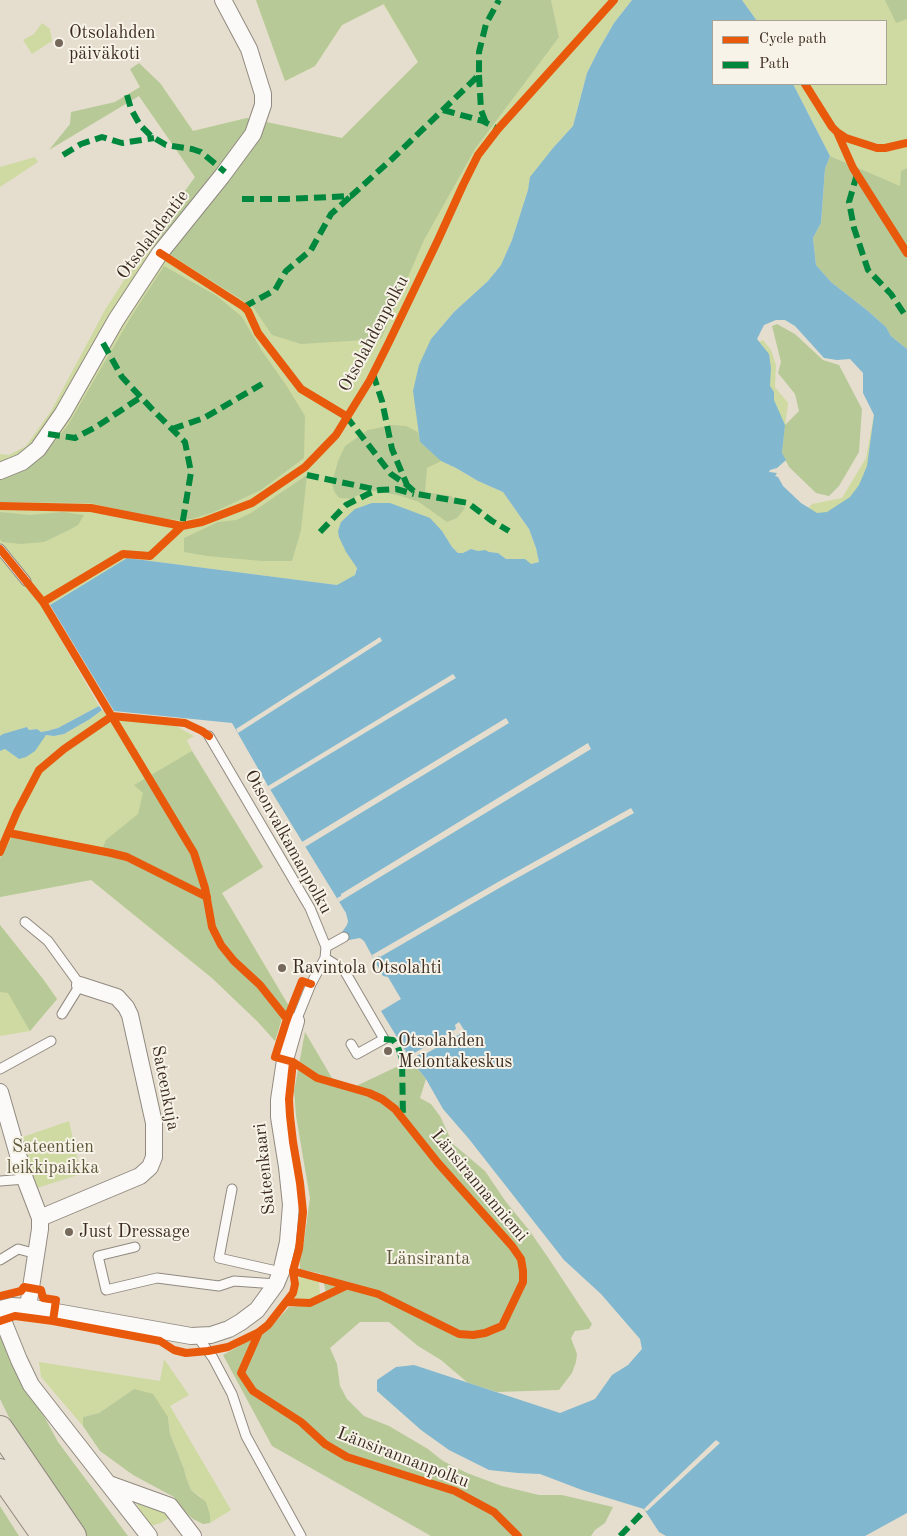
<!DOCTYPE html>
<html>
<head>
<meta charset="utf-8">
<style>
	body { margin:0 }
	#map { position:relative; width:907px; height:1536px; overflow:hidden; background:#e5dece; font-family:"Old Standard TT",serif }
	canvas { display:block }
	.legend { position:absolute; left:712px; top:20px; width:175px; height:65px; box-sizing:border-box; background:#f7f3e8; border:1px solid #aca397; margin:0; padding:6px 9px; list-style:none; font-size:15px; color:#3b2a1e }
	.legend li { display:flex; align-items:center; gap:10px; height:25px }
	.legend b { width:25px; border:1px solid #aca397 }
</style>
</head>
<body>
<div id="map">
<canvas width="907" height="1536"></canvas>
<ul class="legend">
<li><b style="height:6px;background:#e8590c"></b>Cycle path</li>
<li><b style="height:6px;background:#00873e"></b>Path</li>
</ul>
</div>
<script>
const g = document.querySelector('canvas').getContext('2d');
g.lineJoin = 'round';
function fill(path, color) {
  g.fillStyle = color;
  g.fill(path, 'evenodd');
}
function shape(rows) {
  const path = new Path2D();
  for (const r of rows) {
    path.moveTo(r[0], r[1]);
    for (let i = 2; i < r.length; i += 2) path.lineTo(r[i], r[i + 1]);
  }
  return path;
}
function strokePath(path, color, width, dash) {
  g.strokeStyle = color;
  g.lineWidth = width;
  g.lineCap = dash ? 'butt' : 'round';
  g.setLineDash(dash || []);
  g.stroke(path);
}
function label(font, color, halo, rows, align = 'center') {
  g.font = font + ' "Old Standard TT",serif';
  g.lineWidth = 4;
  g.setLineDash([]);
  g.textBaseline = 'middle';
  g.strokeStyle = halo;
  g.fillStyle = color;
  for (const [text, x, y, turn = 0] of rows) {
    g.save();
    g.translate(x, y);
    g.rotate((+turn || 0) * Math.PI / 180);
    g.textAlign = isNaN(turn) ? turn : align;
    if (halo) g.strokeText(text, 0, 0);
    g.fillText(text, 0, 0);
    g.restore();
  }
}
fill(shape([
	[256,0,496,0,559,37,551,0,632,0,614,23,599,49,587,73,573,126,553,148,531,177,528,190,512,240,501,265,488,281,454,312,431,339,441,461,456,468,478,481,503,492,529,529,536,548,539,562,531,564,506,559,498,553,478,551,471,549,463,553,458,553,452,547,442,531,346,552,357,567,355,573,356,575,337,585,127,558,43,609,99,706,58,728,47,731,41,732,37,729,29,730,27,727,0,736,0,454,9,455,26,446,51,411,105,310,149,241,195,177,139,96,160,83,193,131,247,118,342,138,418,62,383,4,342,25,315,66,285,81],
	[742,0,907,0,907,168,901,171,900,187,830,156,793,84,886,84,886,21,757,21],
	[42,23,50,29,52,41,32,54,23,40,34,34],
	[35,157,38,162,0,187,0,167],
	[763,340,771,350,776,365,775,387,788,403,782,453,786,460,777,468,779,461,757,343],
	[874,415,874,467,838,517,805,511,812,504,842,498,866,458],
	[102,710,133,721,174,725,194,736,187,740,192,751,263,867,222,893,290,1008,283,1015,275,1041,258,1022,212,978,91,880,0,897,0,751,5,749,19,759,46,735,54,736,64,734,90,719],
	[0,925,43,979,57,999,30,1031,0,1036],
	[69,1121,81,1174,37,1188,23,1137],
	[301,1276,319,1282,320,1295,307,1300,293,1299,296,1294,299,1277],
	[164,1359,189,1395,170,1406,231,1510,210,1523,210,1515,201,1497,191,1490,186,1477,184,1469,170,1434,168,1417,134,1389,99,1413,83,1417,83,1426,41,1377,39,1362,160,1381],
	[137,1503,161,1506,170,1517,161,1523,150,1526,137,1505]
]), '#cedaa1');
fill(shape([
	[256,0,551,0,559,37,475,149,424,240,381,339,301,344,272,335,253,307,149,241,195,177,139,96,49,150,70,124,71,112,115,102,140,87,130,69,139,63,160,83,193,131,247,118,342,138,418,62,384,4,342,25,315,66,285,81],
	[885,0,907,0,907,19,896,23],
	[830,156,900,186,901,171,907,168,907,349,891,336,886,327,868,311,831,282,816,265,813,238,821,223,825,169],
	[164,266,217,296,242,317,262,351,286,385,305,416,304,458,261,490,214,512,192,519,179,520,157,518,90,503,0,502,0,478,22,470,47,451,68,425,131,317],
	[777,324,795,334,823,360,839,365,862,409,859,452,839,486,829,496,816,493,789,467,782,453,785,425,799,411,795,394,778,373,781,362,772,326],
	[392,425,406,426,418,432,420,442,441,461,427,468,425,492,451,496,465,508,457,518,447,522,419,502,401,496,383,492,366,490,352,499,339,498,334,491,332,483,338,461,345,446,368,430],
	[307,475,301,530,292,561,262,561,207,556,184,552,184,538,218,522,236,520,251,513],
	[0,512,30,515,63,512,84,515,78,525,67,531,44,542,21,544,2,542,0,539],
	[192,751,263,867,222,893,290,1008,283,1015,275,1041,258,1022,212,978,91,880,0,897,0,859,12,837,100,854,106,840,138,814,143,793,134,785],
	[0,925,43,979,57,999,30,1031,8,993,0,992],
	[305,1032,332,1078,354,1087,411,1060,426,1079,420,1098,431,1104,440,1116,453,1144,485,1171,506,1202,529,1230,547,1256,592,1324,589,1329,575,1331,571,1338,577,1354,576,1362,572,1373,559,1390,497,1392,468,1383,441,1360,418,1346,389,1322,360,1322,330,1348,337,1364,340,1386,347,1399,364,1416,389,1426,428,1449,443,1461,467,1473,502,1486,539,1495,562,1495,613,1507,605,1523,595,1530,591,1536,431,1536,272,1446,223,1355,268,1330,289,1307,313,1305,327,1298,322,1274,300,1269,300,1257,304,1242,310,1198,296,1116,294,1091],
	[0,1335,58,1442,128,1536,84,1536,28,1456,0,1399],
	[134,1389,153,1394,168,1417,170,1434,184,1469,186,1477,191,1490,206,1502,210,1515,210,1523,203,1524,193,1519,180,1507,174,1497,133,1475,100,1451,83,1426,83,1417,99,1413],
	[0,1506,19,1536,0,1536]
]), '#b8c998');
fill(shape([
	[632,0,742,0,757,21,713,21,713,84,793,84,830,156,825,169,821,223,813,238,816,265,831,282,868,311,886,327,891,336,907,349,907,1513,865,1536,666,1536,659,1532,644,1509,582,1490,540,1474,518,1473,489,1470,449,1450,421,1430,377,1391,377,1380,396,1367,414,1365,560,1413,595,1399,612,1375,628,1365,642,1349,640,1339,601,1294,564,1260,469,1139,443,1109,426,1079,411,1060,381,1011,401,999,388,977,383,976,364,941,360,938,349,940,344,937,342,932,347,925,348,921,346,913,268,786,232,723,114,711,50,605,127,558,337,585,355,575,357,568,346,552,339,537,338,531,341,522,355,509,372,503,390,503,430,518,442,531,452,547,458,553,463,553,471,549,478,551,485,550,489,552,498,553,506,559,525,559,531,564,539,562,536,548,529,529,503,492,478,481,456,468,441,461,420,442,413,391,419,365,431,339,454,312,488,281,501,265,512,240,528,190,530,177,553,148,573,126,587,73,599,49,614,23],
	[776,320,785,320,795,326,824,358,837,360,850,359,863,373,863,393,874,415,867,466,859,485,850,497,827,512,817,513,801,503,783,486,778,477,775,476,777,473,769,472,770,470,777,468,786,460,782,453,785,425,774,400,774,392,770,386,771,368,769,354,757,339,764,325],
	[99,706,102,710,90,719,64,734,54,736,46,735,35,751,26,757,19,759,5,749,0,751,0,736,3,734,27,727,29,730,37,729,41,732,47,731,58,728]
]), '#81b7cf');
fill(shape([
	[380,637,382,641,238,733,236,729],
	[453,674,456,678,270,790,268,786],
	[506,718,509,723,305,847,302,842],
	[588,743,591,749,339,902,337,898,341,896,341,894],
	[631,808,634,813,501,887,380,957,379,956,374,959,372,955,498,882],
	[459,1022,468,1036,464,1039,460,1034,422,1056,420,1054,411,1060,409,1056,456,1029,455,1025],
	[716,1440,720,1443,646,1512,644,1509,652,1501]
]), '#e5dece');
const service = shape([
	[0,549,26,581],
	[209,736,310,908,326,947,325,958,311,984,296,1021],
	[25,922,48,941,80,985,62,1014],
	[326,947,344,937],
	[325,958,344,970,384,1039,357,1054,351,1044],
	[0,1069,51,1041],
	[0,1181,25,1179],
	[232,1189,219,1258,281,1272],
	[135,1247,98,1256,106,1290,157,1278,219,1286,234,1281,276,1284],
	[0,1260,18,1249,37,1254],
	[197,1336,213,1358,232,1394,246,1436,301,1536]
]);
const minor = shape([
	[0,471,22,462,38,449,63,413,116,320,160,253,222,176,253,134,263,105,263,94,249,49,223,0],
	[0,1092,25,1179,40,1218,40,1229,28,1307],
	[40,1218,140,1176,150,1167,154,1157,154,1123,130,1015,126,1007,117,997,80,985],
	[0,1309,12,1306,28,1307,191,1336,211,1335,229,1329,241,1322,257,1310,276,1284,281,1272,288,1242,291,1205,287,1167,279,1117,279,1100,285,1060,296,1021],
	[0,1313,19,1360,31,1385,149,1536],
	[109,1484,170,1506,193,1536]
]);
const primary = shape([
	[0,1429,73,1536],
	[0,1472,45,1536]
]);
strokePath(service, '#918a80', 11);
strokePath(minor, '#918a80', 18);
strokePath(primary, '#918a80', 28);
strokePath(service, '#fbfaf8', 9);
strokePath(minor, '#fbfaf8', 16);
strokePath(primary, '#e7e1d3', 26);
strokePath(shape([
	[479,75,481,110,486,123],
	[127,95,131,109,140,125,151,136,166,145,192,149,201,152,225,172],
	[443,110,483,121,498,129],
	[63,155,81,144,102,137,122,143,154,138],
	[857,174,849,202,854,228,868,270,891,294,907,318],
	[242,199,287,199,351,196,392,159,479,75,479,52,486,24,499,0],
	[244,307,275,290,286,271,311,250,331,214,351,196],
	[103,343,122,377,152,409,185,442,191,472,182,526],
	[373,374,382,401,392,449,407,485],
	[346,416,391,474,407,485,417,494,468,503,492,521,509,531],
	[172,429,204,418,262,384],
	[48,434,75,438,96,427,141,397],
	[307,475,378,490],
	[320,532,346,505,368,494,379,490,396,489,414,494],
	[384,1039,393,1040,398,1047,402,1059,403,1117],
	[620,1536,645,1510]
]), '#00873e', 6, [12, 6]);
strokePath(shape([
	[805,84,832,127,837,132,846,138,877,148,885,148,907,143],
	[837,132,853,168,907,253],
	[160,253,244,307,248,311,258,333,301,389,346,416],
	[0,506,91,508,182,526,202,522,252,503,305,467,336,435,370,380,389,342,438,240,463,185,478,155,498,129,614,0],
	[0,549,43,602,194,853,205,888,212,927,221,945,234,961,260,985,287,1019],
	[43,602,123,554,150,556,182,526],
	[112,716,185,723,202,731,209,736],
	[9,833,111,853,127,857,207,897],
	[0,852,17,812,39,770,64,749,112,716],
	[293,1271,378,1294,459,1334,473,1335,485,1333,502,1326,523,1282,523,1271,521,1259,512,1246,438,1163,395,1109,382,1099,369,1093,317,1078,293,1062],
	[0,1296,21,1291,24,1287,41,1290,43,1298,56,1300,53,1321],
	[286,1302,310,1303,346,1286],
	[0,1321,15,1316,53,1321,160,1341,174,1350,186,1353,208,1351,228,1347,259,1332,268,1325,293,1293,295,1284,293,1271,299,1249,303,1212,300,1183,293,1142,290,1116,289,1099,293,1062,275,1057,287,1019,302,981,311,984],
	[259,1332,241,1373,253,1391,301,1422,325,1444,347,1457,455,1491,494,1512,518,1536]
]), '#e8590c', 8);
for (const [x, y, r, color] of [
	[59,43,5,"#76695c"],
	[282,968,5,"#76695c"],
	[388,1051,5,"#76695c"],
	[69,1232,5,"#76695c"]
]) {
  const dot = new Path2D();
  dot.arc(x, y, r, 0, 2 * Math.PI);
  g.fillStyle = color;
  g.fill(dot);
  strokePath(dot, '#f7f3e8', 2);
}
label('18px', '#3b2a1e', '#f7f3e8', [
	["Otsolahden",69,33],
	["päiväkoti",69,54],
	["Ravintola Otsolahti",292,968],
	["Otsolahden",398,1041],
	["Melontakeskus",398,1062],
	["Just Dressage",79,1232]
], 'left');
label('18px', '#3b2a1e', '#f7f3e8', [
	["Otsolahdentie",153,235,-53],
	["Otsolahdenpolku",374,334,-62],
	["Otsonvalkamanpolku",288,842,61],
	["Sateenkuja",165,1088,79],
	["Sateenkaari",265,1169,-96],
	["Länsirannanniemi",479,1186,50],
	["Länsirannanpolku",403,1458,21]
]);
label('18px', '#5b5536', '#f7f3e8', [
	["Sateentien",53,1147],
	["leikkipaikka",53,1168],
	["Länsiranta",428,1259]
]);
</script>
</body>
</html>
